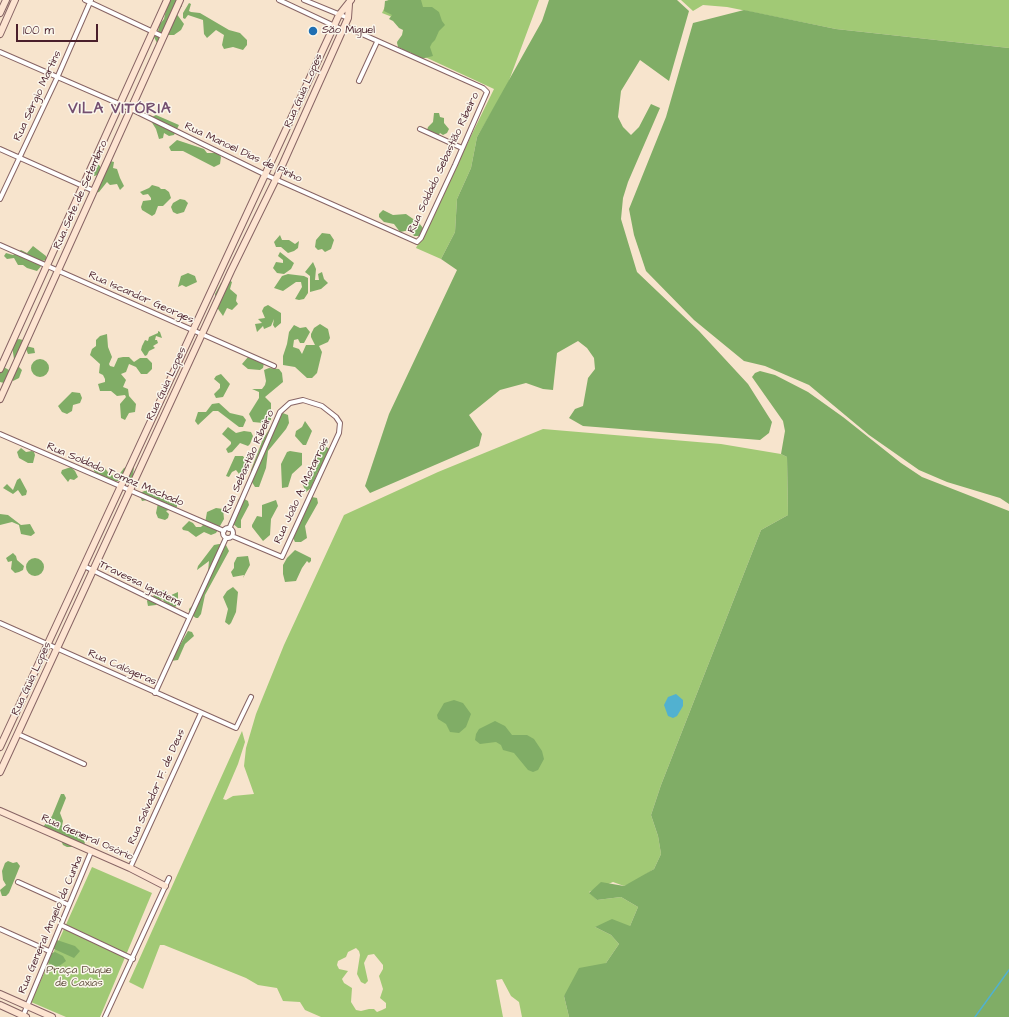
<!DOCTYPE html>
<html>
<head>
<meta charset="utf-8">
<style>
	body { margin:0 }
	#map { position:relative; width:1009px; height:1017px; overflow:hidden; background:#f7e4cd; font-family:"Architects Daughter",sans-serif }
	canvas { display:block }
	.scale { position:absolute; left:16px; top:24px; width:82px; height:18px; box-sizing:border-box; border:2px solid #4a1f2b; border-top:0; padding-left:5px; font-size:12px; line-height:14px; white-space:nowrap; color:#4a1f2b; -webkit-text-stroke:3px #fbf7ec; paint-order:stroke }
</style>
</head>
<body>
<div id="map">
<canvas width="1009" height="1017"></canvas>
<div class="scale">100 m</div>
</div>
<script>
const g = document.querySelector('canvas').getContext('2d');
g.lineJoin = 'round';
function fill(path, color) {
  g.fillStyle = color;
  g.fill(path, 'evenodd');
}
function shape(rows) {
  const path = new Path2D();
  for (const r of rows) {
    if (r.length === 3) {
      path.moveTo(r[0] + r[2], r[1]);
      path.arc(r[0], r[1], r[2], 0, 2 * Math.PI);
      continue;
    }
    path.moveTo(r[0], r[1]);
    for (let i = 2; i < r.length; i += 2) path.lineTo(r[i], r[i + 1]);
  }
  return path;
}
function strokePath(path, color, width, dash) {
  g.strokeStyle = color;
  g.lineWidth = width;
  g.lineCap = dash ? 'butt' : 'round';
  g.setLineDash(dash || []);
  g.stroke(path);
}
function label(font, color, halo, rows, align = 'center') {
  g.font = font + ' "Architects Daughter",sans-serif';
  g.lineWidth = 3;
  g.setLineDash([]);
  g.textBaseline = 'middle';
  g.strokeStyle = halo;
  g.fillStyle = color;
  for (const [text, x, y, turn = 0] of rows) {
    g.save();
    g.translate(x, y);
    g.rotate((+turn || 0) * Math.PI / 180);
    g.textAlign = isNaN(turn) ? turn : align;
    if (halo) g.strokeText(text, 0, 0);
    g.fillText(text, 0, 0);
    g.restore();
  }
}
fill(shape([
	[388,0,539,0,507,86,477,137,471,168,457,199,455,232,441,259,416,248,494,89,397,44,410,24,382,13],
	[681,0,1009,0,1009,48,836,29,727,7,703,5,693,11],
	[543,429,721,444,781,454,787,457,788,515,761,530,661,785,651,815,658,836,661,854,654,869,634,882,624,886,613,882,589,892,597,900,621,897,638,907,630,926,595,927,611,935,619,944,606,963,564,996,569,1017,522,1017,519,1002,511,996,502,979,496,980,503,1017,321,1017,305,1010,300,1002,283,1001,277,988,258,985,246,978,164,945,160,945,143,989,129,982,242,731,245,742,238,764,223,799,226,800,233,796,254,794,244,766,246,748,256,714,284,645,344,515,438,472],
	[356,948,359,951,360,955,357,974,361,982,365,984,368,981,364,963,368,955,374,954,383,965,383,969,379,976,383,989,380,998,386,1003,386,1008,382,1010,377,1012,374,1009,369,1009,361,1011,356,1010,351,1002,352,988,344,983,342,979,348,971,339,969,337,965,338,961,346,957,348,952],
	[92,867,152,893,100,1017,66,1017,31,1002]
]), '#a1c975');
fill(shape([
	[168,0,182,0,182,6,176,13,184,24,181,30,174,35,167,35,158,45,154,37,158,32,159,25,164,19],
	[390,0,421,0,423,7,432,7,439,12,442,21,445,25,439,31,435,40,432,43,430,47,433,56,421,59,413,56,410,52,406,55,402,53,402,49,398,47,397,42,402,35,403,30,399,28,393,21,389,19,392,15,384,11,385,1],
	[549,0,677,0,689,11,669,81,640,60,621,91,618,117,623,127,631,135,639,127,651,104,660,108,628,182,623,198,621,219,637,272,699,331,748,384,772,422,769,433,760,440,583,426,569,418,575,409,583,406,588,378,595,369,594,358,587,348,578,341,557,353,553,390,543,389,526,383,500,390,469,415,482,434,479,446,370,493,365,486,389,414,457,270,441,259,455,232,457,199,471,168,477,137,542,21],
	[189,3,191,4,189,11,191,12,200,13,229,30,240,33,247,40,247,45,243,50,233,47,224,49,222,45,224,35,216,30,207,38,204,34,203,20,188,15,185,19,183,18,183,13],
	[744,10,836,29,1009,48,1009,504,1000,498,947,482,919,470,869,435,809,385,765,366,744,361,694,320,646,271,634,235,629,209,666,117,693,23],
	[434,113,439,113,440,117,444,118,444,123,449,129,447,133,443,135,440,133,438,136,427,130,428,127,433,122],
	[156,115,179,125,174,135,169,136,164,133,163,138,159,139,156,129,151,121,152,117],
	[177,140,204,149,207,153,218,153,221,157,220,164,214,167,183,151,171,151,169,147],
	[110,161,114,162,113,168,117,169,120,178,124,186,120,190,117,184,110,185,107,182,99,192,94,193,98,175,94,176,92,172,96,163,100,166,100,173],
	[152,185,159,187,161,189,165,189,169,192,171,198,163,206,158,206,155,214,152,216,142,210,141,207,143,201,151,200,151,198,148,194,143,195,140,192,149,188],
	[180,199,185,200,188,203,184,212,177,214,173,212,171,207,173,203],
	[383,210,393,215,406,214,419,223,423,228,420,236,414,236,410,230,400,232,394,224,384,222,379,217,379,214],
	[322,233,330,234,334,240,331,249,325,252,322,249,318,250,315,247,316,240],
	[280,235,282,240,289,240,295,244,299,241,298,248,294,251,288,253,281,247,276,247,274,242],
	[33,246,46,256,46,260,42,261,42,265,37,271,27,268,23,265,18,265,14,258,7,259,4,256,6,253,13,255,21,250,27,253],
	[280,252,294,263,291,269,284,274,277,273,273,268,276,262,283,263,283,260,278,256],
	[313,262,316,269,315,280,319,280,318,274,322,272,324,279,328,283,321,289,310,292,310,276,305,272],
	[188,273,195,276,197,282,186,287,182,285,178,287,181,276],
	[288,274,304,276,308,278,308,293,304,299,299,300,295,299,302,287,301,282,296,282,283,291,274,288,282,276],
	[229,280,232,282,230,289,237,295,236,301,238,304,232,310,227,308,223,316,216,306,215,294,221,283],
	[268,305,281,313,281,323,275,328,273,325,274,319,271,326,264,329,263,326,257,332,255,324,262,323,258,319,265,318,262,311,264,307],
	[320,324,328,329,330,338,328,342,319,346,322,352,317,373,312,378,307,378,295,367,283,365,283,356,287,344,289,332,294,325,300,328,306,327,310,332,304,343,300,343,298,339,294,340,293,347,299,349,302,354,306,345,315,345,311,337,311,334,314,328],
	[158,331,160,332,162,338,156,336,155,340,157,340,158,343,153,346,155,348,149,351,147,355,145,356,141,350,142,346,145,340,148,341,149,337,158,333],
	[107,334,108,347,112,357,109,364,110,366,114,367,118,358,123,357,129,357,134,362,140,358,147,358,152,363,152,369,147,374,141,374,136,367,129,364,126,372,121,374,126,380,123,387,128,389,129,396,136,404,135,412,129,413,125,420,121,418,120,404,126,397,125,395,117,396,111,391,100,391,98,384,105,382,105,379,103,375,99,373,100,364,90,355,92,349,96,346,96,340,100,336],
	[19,339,23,340,26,346,34,348,35,353,28,354,26,349,14,359,12,346,15,340],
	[248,357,264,363,263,368,260,370,248,369,242,364],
	[40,368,9],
	[0,365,9,370,19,367,22,370,19,378,13,381,10,377,4,383,0,382],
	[269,368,279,369,282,373,283,382,265,397,271,403,271,420,263,423,253,422,249,414,259,398,259,392,252,389,262,389,265,385,266,381,264,370],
	[760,371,775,375,808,392,843,417,901,463,922,477,1009,511,1009,1017,569,1017,564,996,579,968,606,963,619,944,611,935,595,927,612,919,630,926,638,907,621,897,597,900,589,893,601,882,624,886,654,869,661,854,658,836,651,815,661,785,761,530,788,515,787,457,781,454,785,431,783,421,752,377,755,373],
	[221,374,230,384,223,397,216,398,214,394,220,388,220,384,214,379,216,376],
	[72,392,80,393,82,398,80,403,73,405,72,411,67,414,62,412,58,406],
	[219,403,230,413,243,416,246,420,243,427,239,427,218,411,213,411,198,425,195,421,198,412,206,412,212,404],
	[280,412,288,415,289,423,286,429,268,451,266,468,259,487,255,487,250,479,251,470,263,439],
	[305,421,312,431,306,445,303,445,295,436,296,431,302,427],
	[228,427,236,433,244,431,251,432,253,436,250,444,248,446,240,443,232,452,228,453,226,449,231,444,231,442,222,434],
	[326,447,332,450,329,458,318,472,311,488,306,492,302,483,311,472,321,450],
	[21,448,26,452,32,451,34,452,35,455,33,463,28,463,19,458,17,452],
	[290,451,302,453,302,465,292,474,288,487,282,488,281,464,287,452],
	[235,456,243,456,247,462,246,472,239,474,236,470,232,472,229,477,226,476],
	[131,465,134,466,133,476,131,480,127,481,122,480,113,482,106,477,96,475,93,468,94,466,104,467,110,475,118,476,124,468],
	[71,467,75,471,78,477,74,480,70,479,68,482,61,473,62,470],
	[20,478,27,491,26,495,22,496,18,490,13,494,3,488,7,484,13,490,17,480],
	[149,489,160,495,167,495,177,504,177,507,166,511,169,514,168,518,165,520,158,518,156,513,158,503,153,499,142,501,140,496,142,492],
	[241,497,248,501,249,505,241,520,241,528,238,528,232,523,231,519,237,508,238,500],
	[312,497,317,498,318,503,305,526,307,538,301,542,295,542,291,534,292,529,302,519],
	[276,500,278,506,271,519,270,535,263,541,252,527,252,525,257,516,262,517,262,505],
	[216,508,223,509,224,519,216,533,211,535,204,532,196,537,188,531,183,530,182,528,189,521,193,523,196,527,201,527,205,523,207,512],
	[0,514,8,515,21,525,30,524,35,533,31,536,21,534,19,525,12,522,0,525],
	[219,544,226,545,229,551,205,595,201,614,198,618,196,618,190,614,189,609,195,603,208,572,209,561,197,570,198,566,214,545],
	[295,550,311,558,311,561,309,563,307,561,302,568,296,581,285,582,283,574,283,565,287,558],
	[13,553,16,556,17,560,24,566,23,570,19,572,15,573,11,569,12,561,8,562,6,558],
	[248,556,250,565,243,578,244,575,233,577,231,572,234,568,234,563,237,557],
	[35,567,9],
	[233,587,238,592,236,612,231,623,229,625,225,622,228,609,223,597,227,591],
	[166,590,169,596,178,592,178,604,175,607,168,606,162,599,156,605,148,606,147,601,148,599,161,591],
	[188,631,192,632,194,636,185,644,178,660,171,661],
	[454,700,463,703,471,714,466,727,459,733,450,732,446,724,438,719,437,715,444,703],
	[495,721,505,726,512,735,527,735,534,739,542,751,544,759,538,770,533,772,528,770,514,753,503,750,501,745,496,742,480,744,475,740,476,734,479,729],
	[61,794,64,794,66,798,60,813,63,821,62,826,72,829,82,837,85,843,82,847,67,847,63,845,60,838,42,828,52,816],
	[8,861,13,863,17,862,20,866,9,893,6,896,2,896,0,890,6,885,3,880,2,871,5,863],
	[57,940,75,946,80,951,74,958,54,949,52,947],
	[55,952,63,956,66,961,58,967,48,963,49,954]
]), '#80ad66');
fill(shape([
	[676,694,683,700,683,706,677,716,673,718,668,716,664,705,668,697]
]), '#51b1d0');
strokePath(shape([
	[975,1017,1009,970]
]), '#51b1d0', 1.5);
const street = shape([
	[85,0,164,37],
	[279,0,343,30],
	[304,0,348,18],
	[0,52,131,109,266,175,417,242,421,238,455,165,487,92,483,88,344,26],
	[359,81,377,42],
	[420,129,462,148],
	[0,149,94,191],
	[0,199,57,78,91,0],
	[0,245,274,366],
	[0,434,224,531],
	[228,533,5],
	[229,529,280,412,290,403,303,400,322,406,336,417,340,423,339,433,282,557,232,536],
	[84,566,189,617],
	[0,623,236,728,251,697],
	[155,693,226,538],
	[18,734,84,764],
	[130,868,201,713],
	[18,882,69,905],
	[61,925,133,959],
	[0,929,49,951],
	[23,1016,91,852],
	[105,1017,169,878]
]);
const secondary = shape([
	[0,13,6,0],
	[0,34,15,0],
	[0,369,167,0],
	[0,399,180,0],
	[0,747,333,28,339,15,351,0],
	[0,772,231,271,276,179,348,18,349,4],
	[0,811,130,868,165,886],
	[0,994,52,1017],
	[0,1005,26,1017]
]);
strokePath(street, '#876464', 6);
strokePath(secondary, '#876464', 8);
strokePath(street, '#fff', 4);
strokePath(secondary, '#fde4d1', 6);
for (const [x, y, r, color] of [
	[313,31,5,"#1f6fb2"]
]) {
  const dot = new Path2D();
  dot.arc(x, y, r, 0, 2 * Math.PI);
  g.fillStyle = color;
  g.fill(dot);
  strokePath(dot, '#fbf7ec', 1.5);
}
label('11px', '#4a1f2b', '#fbf7ec', [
	["São Miguel",322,31]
], 'left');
label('11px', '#4a1f2b', '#fbf7ec', [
	["Rua Guia Lopes",304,91,-66],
	["Rua Sérgio Martins",38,96,-65],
	["Rua Manoel Dias de Pinho",243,153,25],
	["Rua Soldado Sebastião Ribeiro",444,163,-65],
	["Rua Sete de Setembro",81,195,-66],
	["Rua Iscandor Georges",141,298,24],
	["Rua Guia Lopes",167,384,-65],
	["Rua Sebastião Ribeiro",249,462,-66],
	["Rua Soldado Tomaz Machado",115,475,23],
	["Rua João A. Motarrois",302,491,-65],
	["Travessa Iguatemi",140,584,26],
	["Rua Calógeras",122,668,24],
	["Rua Guia Lopes",32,679,-65],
	["Rua Salvador F. de Deus",157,787,-66],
	["Rua General Osório",87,838,24],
	["Rua General Angelo da Cunha",51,925,-67]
]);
label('11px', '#645241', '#fbf7ec', [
	["Praça Duque",79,971],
	["de Caxias",79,984]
]);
g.letterSpacing = '1px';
label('bold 15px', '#744f70', '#fbf7ec', [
	["VILA VITÓRIA",120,110]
]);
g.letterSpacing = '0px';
</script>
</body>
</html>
